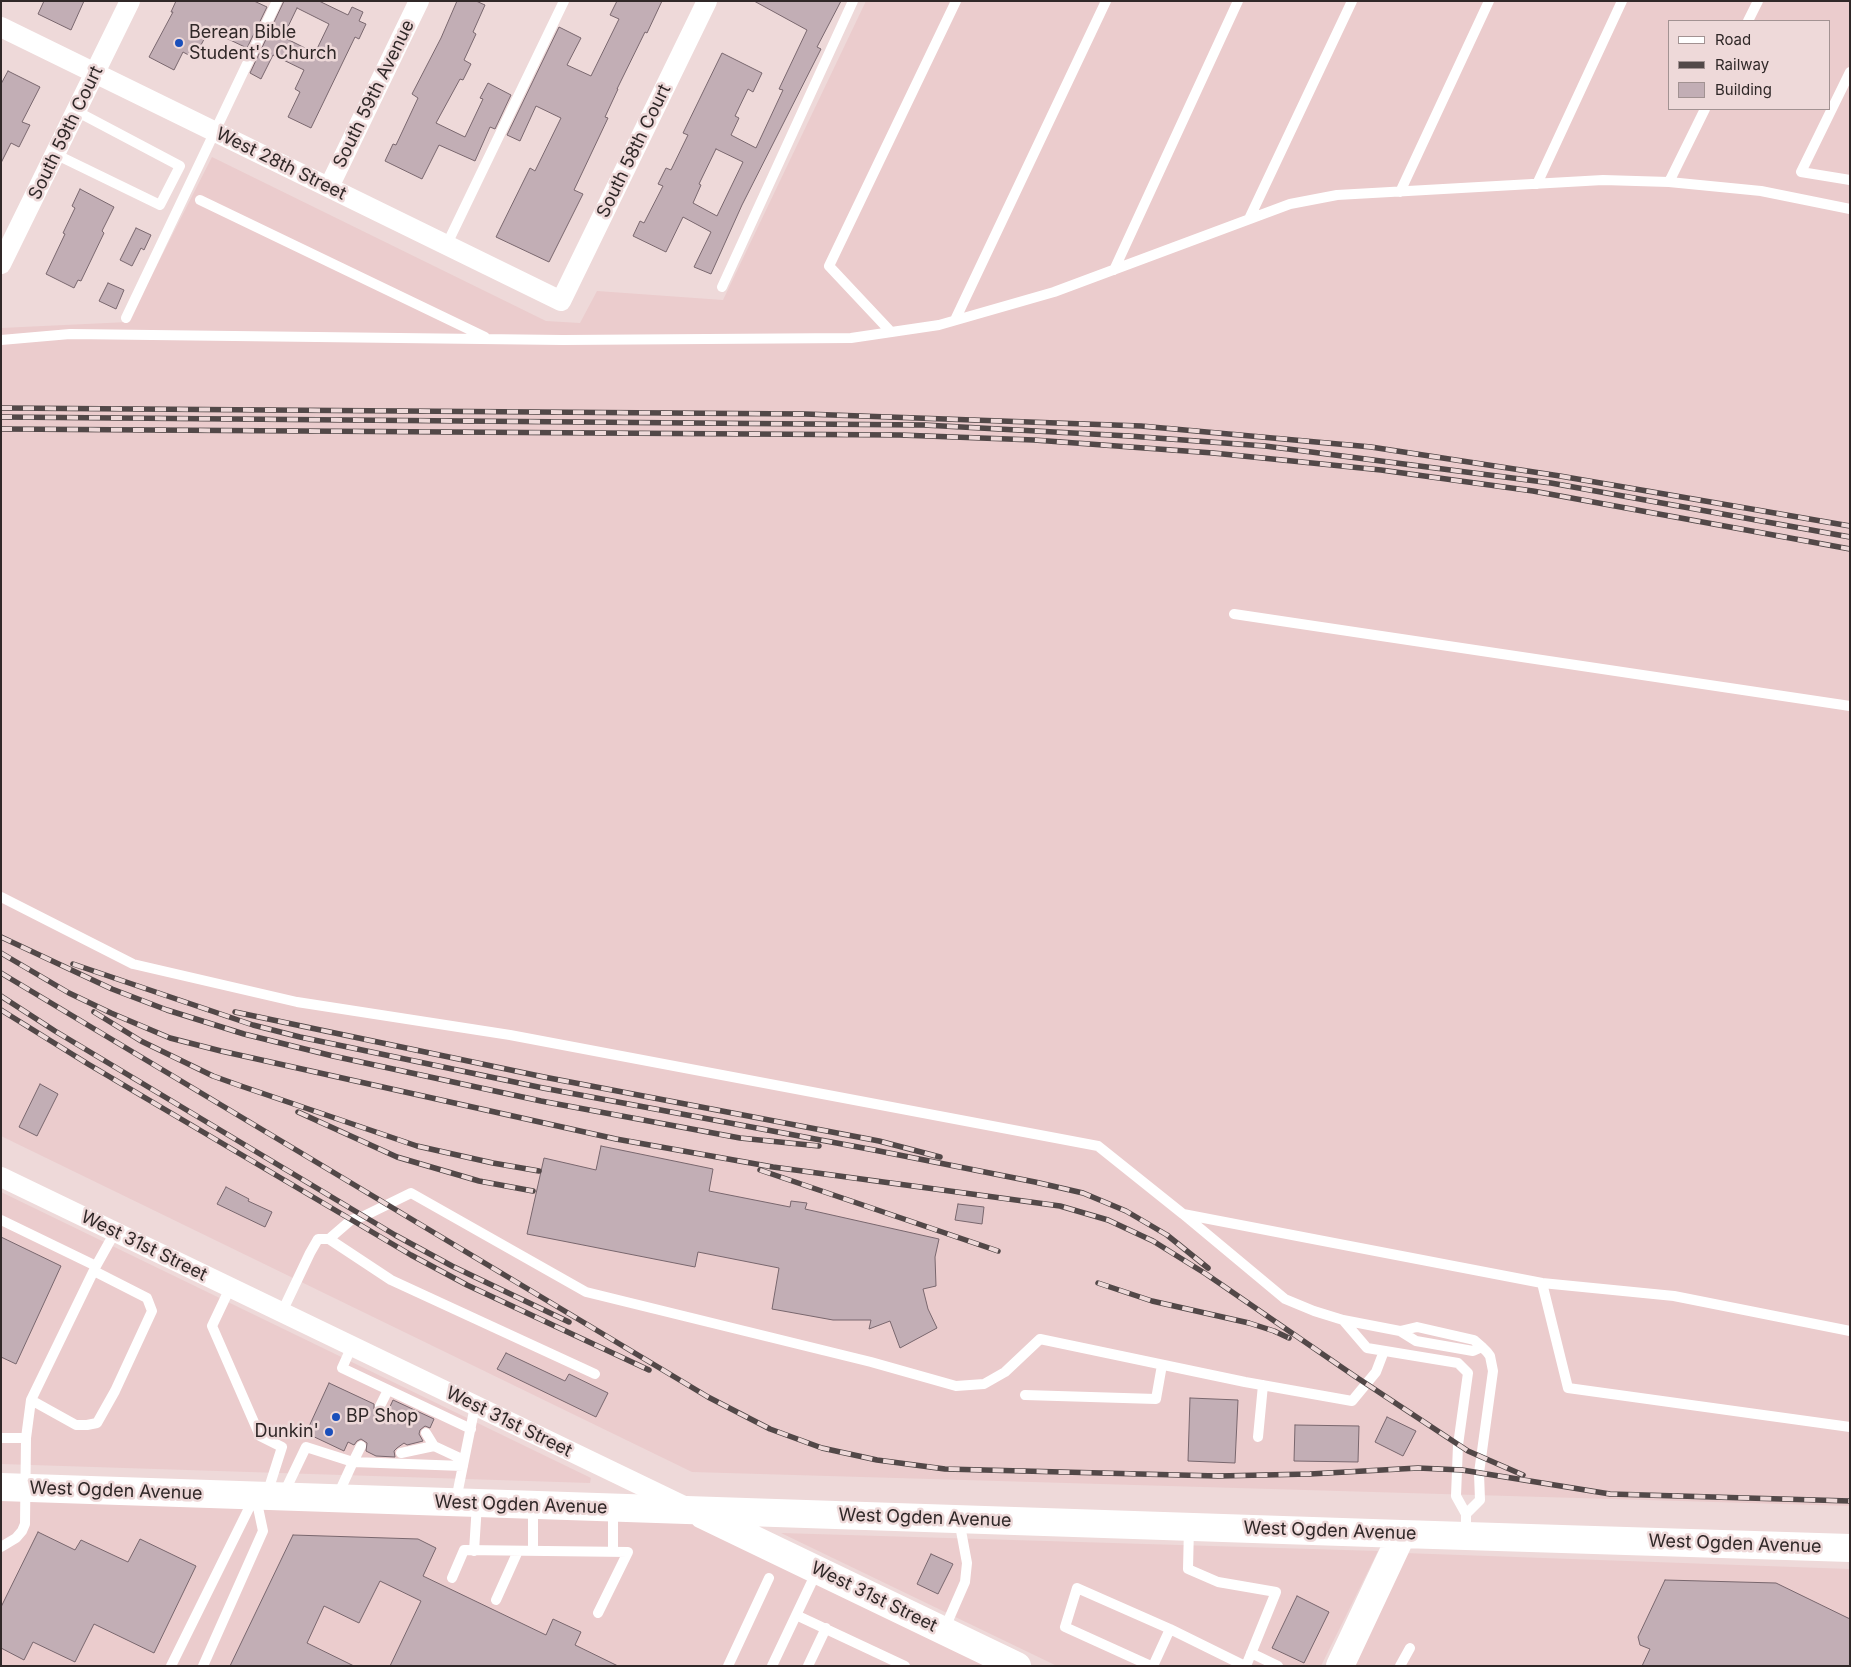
<!DOCTYPE html>
<html>
<head>
<meta charset="utf-8">
<style>
	body { margin:0 }
	#map { position:relative; width:1851px; height:1667px; overflow:hidden; background:#eed9d9; font-family:Inter,sans-serif }
	canvas { display:block }
	.frame { position:absolute; inset:0; border:2px solid #302828; pointer-events:none }
	.legend { position:absolute; left:1668px; top:20px; width:162px; height:90px; box-sizing:border-box; background:#eed9d9; border:1px solid #a29292; margin:0; padding:6px 9px; list-style:none; font-size:15px; color:#302828 }
	.legend li { display:flex; align-items:center; gap:10px; height:25px }
	.legend b { width:25px; border:1px solid #a29292 }
</style>
</head>
<body>
<div id="map">
<canvas width="1851" height="1667"></canvas>
<div class="frame"></div>
<ul class="legend">
<li><b style="height:6px;background:#fff"></b>Road</li>
<li><b style="height:6px;background:#524848"></b>Railway</li>
<li><b style="height:14px;background:#c2aeb5"></b>Building</li>
</ul>
</div>
<script>
const g = document.querySelector('canvas').getContext('2d');
g.lineJoin = 'round';
function fill(path, color) {
  g.fillStyle = color;
  g.fill(path, 'evenodd');
}
function shape(rows) {
  const path = new Path2D();
  for (const r of rows) {
    path.moveTo(r[0], r[1]);
    for (let i = 2; i < r.length; i += 2) path.lineTo(r[i], r[i + 1]);
  }
  return path;
}
function strokePath(path, color, width, dash) {
  g.strokeStyle = color;
  g.lineWidth = width;
  g.lineCap = dash ? 'butt' : 'round';
  g.setLineDash(dash || []);
  g.stroke(path);
}
function label(font, color, halo, rows, align = 'center') {
  g.font = font + ' Inter,sans-serif';
  g.lineWidth = 5;
  g.setLineDash([]);
  g.textBaseline = 'middle';
  g.strokeStyle = halo;
  g.fillStyle = color;
  for (const [text, x, y, turn = 0] of rows) {
    g.save();
    g.translate(x, y);
    g.rotate((+turn || 0) * Math.PI / 180);
    g.textAlign = isNaN(turn) ? turn : align;
    if (halo) g.strokeText(text, 0, 0);
    g.fillText(text, 0, 0);
    g.restore();
  }
}
fill(shape([
	[866,1,1850,1,1850,1506,692,1472,1,1136,1,328,128,322,212,157,546,321,580,323,597,291,723,300],
	[1670,21,1830,21,1830,109,1670,109],
	[1,1192,591,1478,590,1483,1,1464],
	[1,1492,693,1513,1009,1666,1,1666],
	[781,1533,1378,1551,1321,1666,1057,1666],
	[1404,1553,1850,1569,1850,1666,1351,1666]
]), '#ebcccd');
const building = shape([
	[44,1,84,1,71,30,38,14,44,1],
	[176,1,254,1,267,7,247,48,209,30,194,58,183,52,174,70,149,57,173,12,171,12,176,1],
	[284,1,319,1,348,15,352,7,363,12,359,21,366,24,359,39,355,37,311,128,288,117,300,92,295,89,304,70,273,55,261,79,250,73,284,1],
	[297,8,329,24,315,53,283,37,297,8],
	[457,1,476,1,485,5,473,32,476,34,464,60,471,64,463,80,460,79,436,123,465,137,483,99,480,98,488,83,511,95,495,129,490,127,475,161,439,145,422,179,385,161,393,144,396,145,418,98,412,94,441,38,457,1],
	[617,1,662,1,647,33,645,32,617,89,618,89,605,117,608,118,574,190,583,194,549,262,496,237,530,168,535,171,561,118,536,106,520,141,507,135,559,27,581,38,567,65,591,76,619,19,610,15,617,1],
	[754,1,841,1,817,47,821,49,742,205,711,274,694,267,711,232,683,217,666,252,633,236,640,221,644,223,663,186,658,184,666,168,671,170,688,135,683,133,722,53,762,73,753,92,748,89,735,116,739,118,731,135,756,148,783,90,779,89,807,30,754,1],
	[716,149,743,162,717,216,693,203,701,185,699,184,716,149],
	[8,71,40,87,22,122,30,125,19,147,11,143,1,163,1,84,8,71],
	[80,189,114,207,102,231,104,233,81,281,78,280,74,288,46,274,65,234,63,233,75,208,72,206,80,189],
	[136,228,151,235,144,250,141,248,132,266,120,260,136,228],
	[108,283,124,290,116,309,99,301,108,283],
	[40,1084,58,1094,37,1136,19,1127,40,1084],
	[601,1146,713,1169,709,1191,790,1207,791,1201,807,1203,805,1209,939,1239,935,1257,936,1286,923,1289,928,1309,937,1328,900,1348,890,1321,869,1329,871,1320,833,1320,772,1309,779,1268,698,1252,695,1267,527,1234,544,1158,596,1170,601,1146],
	[226,1187,249,1199,248,1201,272,1212,265,1227,217,1204,226,1187],
	[958,1204,984,1207,982,1224,955,1220,958,1204],
	[1,1237,61,1266,16,1364,1,1357,1,1237],
	[506,1353,565,1381,569,1374,608,1393,596,1417,497,1369,506,1353],
	[329,1383,374,1404,374,1409,377,1412,381,1413,386,1410,388,1411,393,1400,434,1419,430,1428,425,1426,420,1430,419,1434,423,1441,407,1445,404,1443,397,1448,394,1451,395,1457,376,1456,366,1451,367,1443,361,1439,357,1441,354,1445,348,1442,344,1451,306,1433,329,1383],
	[1190,1398,1238,1400,1235,1463,1188,1461,1190,1398],
	[1387,1417,1416,1431,1403,1456,1375,1442,1387,1417],
	[1295,1425,1359,1426,1358,1462,1294,1461,1295,1425],
	[38,1532,75,1550,81,1540,128,1562,140,1539,196,1566,154,1653,94,1624,75,1662,33,1642,24,1660,1,1648,1,1607,38,1532],
	[293,1535,418,1539,436,1548,423,1576,546,1635,553,1619,581,1632,575,1645,618,1666,390,1666,421,1601,380,1581,359,1623,324,1606,307,1643,354,1666,230,1666,293,1535],
	[931,1554,953,1564,938,1594,917,1584,931,1554],
	[1665,1580,1776,1583,1850,1619,1850,1666,1642,1666,1650,1649,1640,1645,1638,1637,1665,1580],
	[1297,1596,1329,1612,1304,1663,1272,1648,1297,1596]
]);
fill(building, '#c2aeb5');
strokePath(building, '#79676e', 1);
strokePath(shape([
	[1748,21,1758,1],
	[1850,72,1801,172,1850,180],
	[55,154,160,205,180,166,76,111],
	[1669,182,1705,109],
	[1537,184,1622,1],
	[1400,192,1489,1],
	[200,200,485,337],
	[1249,219,1352,1],
	[447,244,564,1],
	[1114,270,1238,1],
	[722,287,853,1],
	[126,318,277,1],
	[955,320,1106,1],
	[891,332,829,266,956,1],
	[1,340,70,334,563,340,851,338,939,325,1054,292,1290,204,1337,195,1603,180,1669,182,1761,191,1850,209],
	[1234,614,1850,706],
	[1,897,133,964,297,1002,510,1035,1098,1146,1183,1214],
	[1,1220,96,1266,115,1232],
	[329,1239,351,1220,364,1216,411,1193,586,1292,871,1362,956,1386,984,1384,1005,1372,1040,1339,1245,1382,1352,1401,1376,1372,1384,1351],
	[1542,1283,1568,1388,1850,1427],
	[230,1288,212,1326,260,1436,282,1447,267,1494],
	[282,1312,310,1253,318,1239,329,1239,391,1280,595,1374],
	[1343,1320,1314,1311,1285,1299,1183,1214,1542,1283,1674,1296,1850,1331],
	[1400,1331,1343,1320,1367,1348,1458,1363,1468,1373,1458,1445,1456,1496,1466,1514],
	[352,1346,342,1368,471,1429],
	[1025,1395,1156,1399,1162,1365],
	[31,1400,76,1425,87,1425,97,1423,115,1391,152,1311,147,1298,94,1271],
	[380,1406,388,1390],
	[426,1433,434,1446],
	[1258,1437,1263,1385],
	[1,1438,26,1438,25,1524,22,1531,16,1538,1,1547],
	[26,1438,31,1400,96,1266],
	[361,1446,353,1462,463,1466],
	[401,1453,434,1446,464,1460],
	[283,1495,306,1447,353,1462,337,1497],
	[456,1500,475,1406],
	[533,1507,533,1551],
	[613,1508,613,1552],
	[1189,1527,1188,1569,1218,1582,1276,1592,1246,1666],
	[1466,1535,1466,1514,1480,1500,1479,1473,1493,1371,1490,1356,1487,1352,1482,1347,1474,1340,1417,1327,1400,1331,1416,1341,1473,1351,1482,1347],
	[474,1551,477,1504],
	[452,1578,464,1550,628,1552,598,1613],
	[496,1600,518,1551],
	[796,1615,905,1666],
	[944,1630,965,1582,967,1563,959,1520],
	[1251,1653,1278,1666],
	[171,1666,254,1498],
	[203,1666,263,1531,256,1498],
	[728,1666,769,1578],
	[772,1666,817,1571],
	[808,1666,826,1628],
	[1151,1666,1065,1627,1077,1588,1170,1629],
	[1153,1666,1170,1629,1245,1666],
	[1400,1666,1410,1648]
]), '#fff', 10);
strokePath(shape([
	[1,27,561,301,707,1],
	[329,187,419,1],
	[1,264,130,1],
	[1,1177,686,1507]
]), '#fff', 20);
strokePath(shape([
	[1,1487,1402,1534,1850,1548],
	[703,1515,1017,1666],
	[1340,1666,1402,1534]
]), '#fff', 28);
const rail = shape([
	[1,408,805,414,1141,426,1371,447,1560,476,1850,526],
	[1,417,924,425,1129,436,1265,446,1551,483,1850,537],
	[1,429,900,435,1034,440,1213,453,1381,470,1533,491,1850,549],
	[1,937,112,989,167,1010,244,1034,333,1056,541,1101,740,1138,819,1146],
	[1,953,69,993,111,1013,170,1038,221,1051,616,1139,773,1167,1060,1206,1108,1220,1153,1241,1206,1274,1353,1375,1468,1451,1523,1475],
	[73,964,253,1025,300,1037,543,1088,874,1150,1035,1182,1083,1193,1126,1211,1167,1235,1208,1268],
	[1,973,708,1397,770,1429,822,1448,877,1460,945,1469,1218,1476,1310,1474,1418,1468,1462,1470,1610,1494,1850,1501],
	[1,996,55,1031,395,1235,452,1266,569,1322],
	[1,1010,88,1064,411,1255,467,1285,649,1370],
	[94,1012,141,1041,213,1076,241,1086,417,1146,493,1163,539,1171],
	[235,1012,544,1077,879,1141,940,1157],
	[298,1112,397,1157,479,1181,533,1191],
	[760,1170,998,1251],
	[1098,1283,1152,1301,1249,1323,1274,1331,1289,1338]
]);
strokePath(rail, '#524848', 5.5);
strokePath(rail, '#eed9d9', 4, [11]);
for (const [x, y, r, color] of [
	[179,43,5,"#1a4fbb"],
	[336,1417,5,"#1a4fbb"],
	[329,1432,5,"#1a4fbb"]
]) {
  const dot = new Path2D();
  dot.arc(x, y, r, 0, 2 * Math.PI);
  g.fillStyle = color;
  g.fill(dot);
  strokePath(dot, '#eed9d9', 2);
}
label('18px', '#302828', '#eed9d9', [
	["Berean Bible",189,33],
	["Student's Church",189,54],
	["BP Shop",346,1417],
	["Dunkin'",319,1432,"right"]
], 'left');
label('18px', '#302828', '#eed9d9', [
	["South 59th Avenue",374,94,-64],
	["South 59th Court",66,133,-64],
	["South 58th Court",634,151,-64],
	["West 28th Street",281,164,26],
	["West 31st Street",144,1246,26],
	["West 31st Street",509,1422,26],
	["West Ogden Avenue",116,1491,2],
	["West Ogden Avenue",521,1505,2],
	["West Ogden Avenue",925,1518,2],
	["West Ogden Avenue",1330,1531,2],
	["West Ogden Avenue",1735,1544,2],
	["West 31st Street",874,1597,26]
]);
</script>
</body>
</html>
